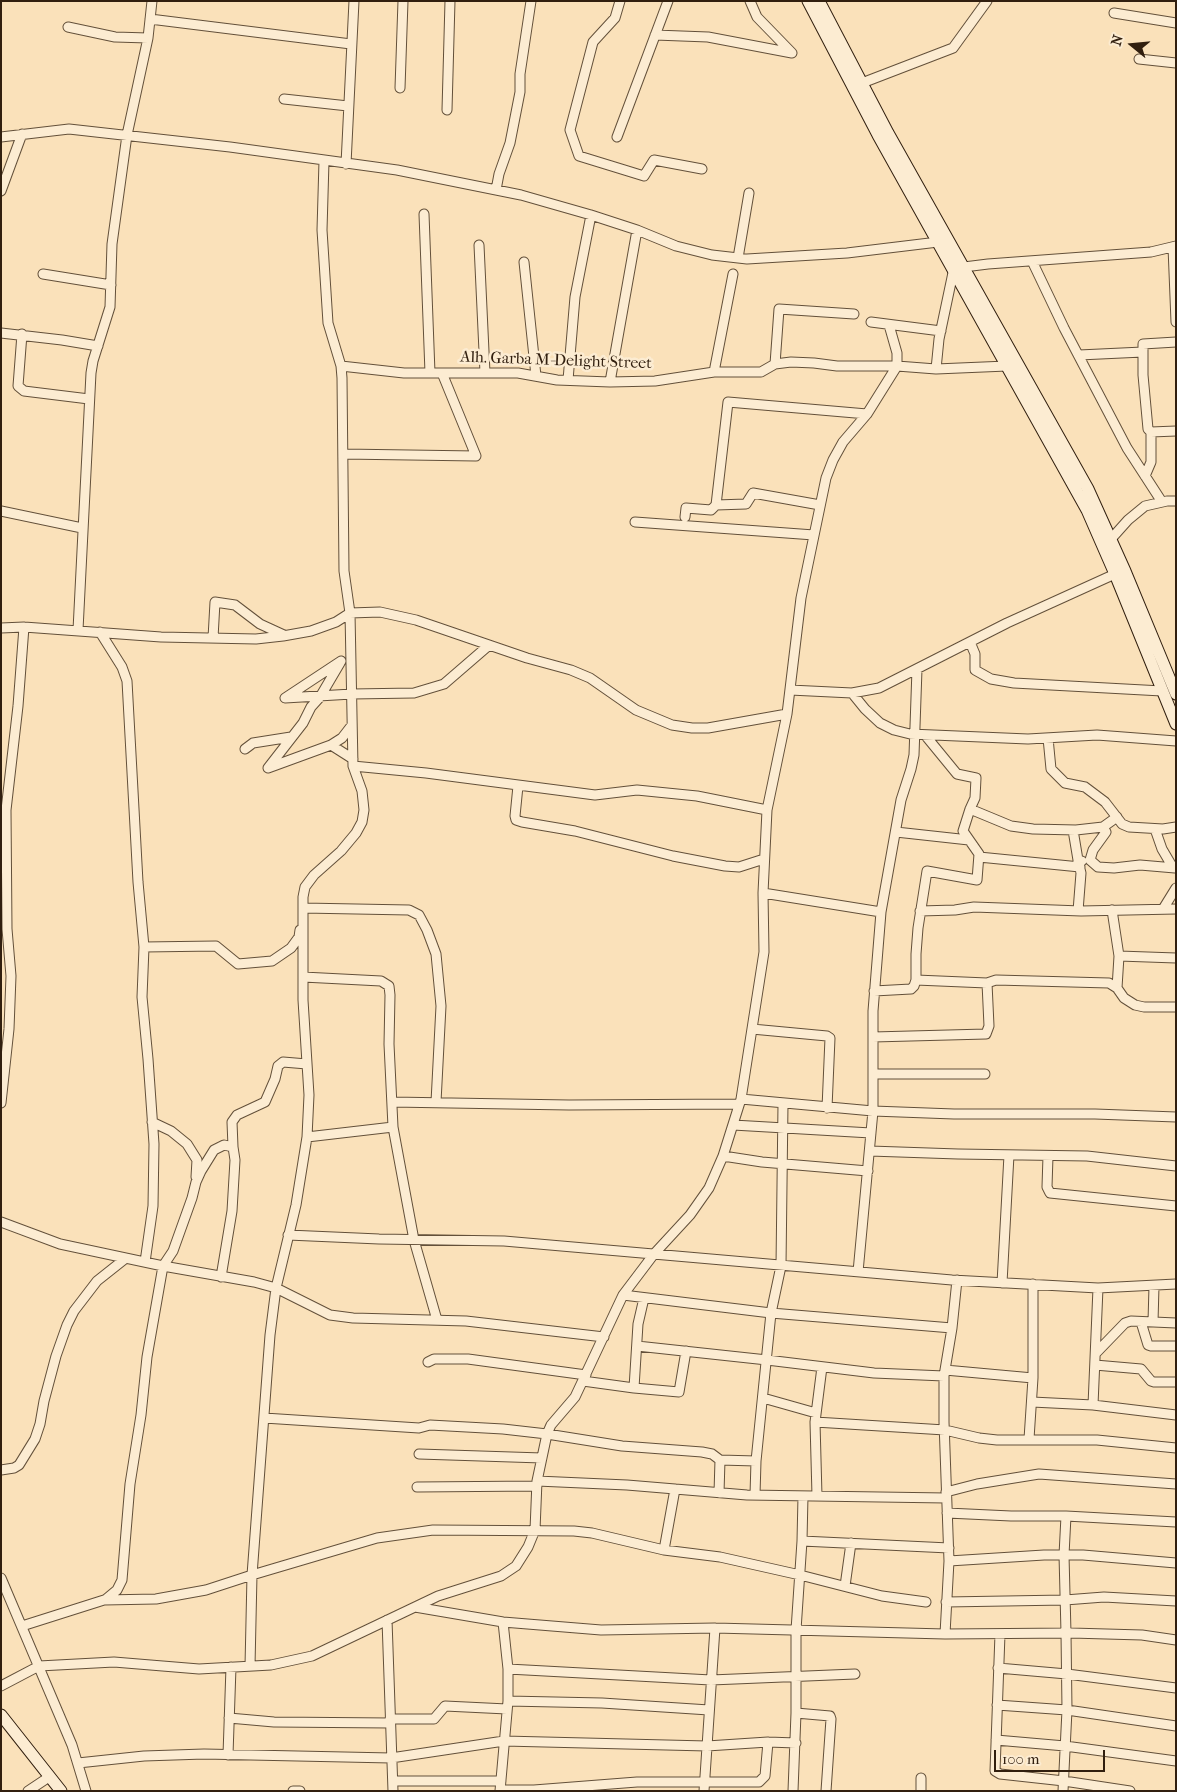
<!DOCTYPE html>
<html>
<head>
<meta charset="utf-8">
<style>
	body { margin:0 }
	#map { position:relative; width:1177px; height:1792px; overflow:hidden; background:#fae1ba; font-family:"IM FELL French Canon",serif }
	canvas { display:block }
	.frame { position:absolute; inset:0; border:2px solid #311f0f; pointer-events:none }
	.north { position:absolute; left:1107px; top:20px; width:50px; height:50px; -webkit-text-stroke:4px #fcecd2; paint-order:stroke; rotate:287deg; font-size:14px; font-weight:700; line-height:20px; text-align:center; color:#311f0f }
	.north::after { content:''; display:block; margin:auto; width:18px; height:22px; background:#311f0f; clip-path:polygon(50% 0,100% 100%,50% 72%,0 100%) }
	.scale { position:absolute; left:994px; top:1750px; width:111px; height:22px; box-sizing:border-box; border:2px solid #311f0f; border-top:0; padding-left:6px; font-size:15px; line-height:18px; white-space:nowrap; color:#311f0f; -webkit-text-stroke:4px #fcecd2; paint-order:stroke }
</style>
</head>
<body>
<div id="map">
<canvas width="1177" height="1792"></canvas>
<div class="frame"></div>
<div class="north">N</div>
<div class="scale">100 m</div>
</div>
<script>
const g = document.querySelector('canvas').getContext('2d');
g.lineJoin = 'round';
function shape(rows) {
  const path = new Path2D();
  for (const r of rows) {
    path.moveTo(r[0], r[1]);
    for (let i = 2; i < r.length; i += 2) path.lineTo(r[i], r[i + 1]);
  }
  return path;
}
function strokePath(path, color, width, dash) {
  g.strokeStyle = color;
  g.lineWidth = width;
  g.lineCap = dash ? 'butt' : 'round';
  g.setLineDash(dash || []);
  g.stroke(path);
}
function label(font, color, halo, rows, align = 'center') {
  g.font = font + ' "IM FELL French Canon",serif';
  g.lineWidth = 5;
  g.setLineDash([]);
  g.textBaseline = 'middle';
  g.strokeStyle = halo;
  g.fillStyle = color;
  for (const [text, x, y, turn = 0] of rows) {
    g.save();
    g.translate(x, y);
    g.rotate((+turn || 0) * Math.PI / 180);
    g.textAlign = isNaN(turn) ? turn : align;
    if (halo) g.strokeText(text, 0, 0);
    g.fillText(text, 0, 0);
    g.restore();
  }
}
const street = shape([
	[620,1,615,18,593,42,570,130,579,156,644,176,654,160,702,169],
	[1114,13,1176,23],
	[150,19,351,44],
	[68,27,115,37,148,38],
	[655,35,708,37,792,53,757,17,750,1],
	[1139,59,1176,63],
	[862,83,953,48,987,1],
	[400,88,403,1],
	[284,99,348,106],
	[447,110,450,1],
	[1,137,69,129,230,147,397,170,521,195,591,215,637,230,676,246,712,255,747,259,847,253,938,242],
	[617,137,668,1],
	[324,161,322,230,328,323,341,366,342,378,344,571,350,613,353,766,426,773,595,795,637,790,697,796,767,810],
	[346,164,354,1],
	[496,190,499,174,510,143,520,92,520,74,531,1],
	[1,191,22,134],
	[424,214,430,373],
	[479,245,485,373],
	[1173,247,1176,322],
	[738,258,749,193],
	[1032,261,1064,328,1127,448,1162,502],
	[524,262,536,376],
	[964,267,988,264,1151,252,1176,246],
	[43,274,111,285],
	[871,322,941,331],
	[1,333,62,340,98,346],
	[22,334,18,386,24,391,89,399],
	[1079,355,1143,352],
	[775,364,779,309,854,314],
	[341,366,404,373,518,373,557,380,610,382,655,381,714,372,761,372,775,364,791,362,814,363,837,366,897,366,936,369,1007,366],
	[936,369,939,339,954,268],
	[714,372,733,274],
	[568,380,575,297,591,215],
	[610,382,637,230],
	[1151,432,1148,429,1143,375,1143,344,1176,342],
	[343,454,476,456,442,373],
	[1145,476,1151,462,1151,432,1176,431],
	[716,505,728,402,867,414],
	[1,511,82,528],
	[685,517,686,508,711,510,716,505,746,504,753,493,820,505],
	[635,522,814,535],
	[1111,539,1128,520,1145,506,1167,501,1176,501],
	[1,628,24,627,161,637,256,639,283,636,311,631,336,622,350,613,380,612,416,620,527,658,571,670,590,678,636,710,672,725,692,728,708,728,787,714],
	[78,630,91,373,93,361,110,307,112,244,127,135,148,38,152,1],
	[100,632,122,667,127,681,138,882,144,947,142,997,148,1059,154,1144,153,1206,145,1262],
	[213,638,215,602,235,605,260,624,284,635],
	[970,642,975,654,975,670,991,679,1014,683,1162,691],
	[341,661,285,698,352,694,414,693,444,684,488,646],
	[340,663,320,697,311,707,303,723,268,768,331,745,342,738,352,725],
	[790,690,852,693,879,688,1007,623,1115,574],
	[852,693,865,709,880,723,894,730,910,734,1028,739,1097,735,1176,741],
	[1048,738,1051,769,1065,783,1085,787,1105,802,1122,824,1129,827,1163,829,1176,827],
	[331,745,353,759],
	[245,749,253,743,291,737],
	[518,786,515,816,516,820,522,822,575,831,673,856,725,866,739,867,764,859],
	[970,809,1011,826,1033,829,1076,830,1103,827,1117,817],
	[1103,827,1106,832,1093,850,1090,860,1098,867,1114,868,1140,865,1175,868],
	[1155,829,1162,849,1172,866,1176,868],
	[1073,830,1078,860,1082,861],
	[896,832,969,840],
	[979,857,1080,867],
	[1078,861,1081,873,1078,911],
	[763,893,881,912],
	[303,908,409,910,419,915,427,930,436,954,441,1006,436,1102],
	[1163,909,1176,888],
	[1112,910,1119,956,1117,988],
	[920,911,955,910,974,907,1081,911,1176,909],
	[144,947,216,946,238,964,272,961,291,948,299,937,300,930],
	[1119,956,1176,958],
	[303,977,381,981,389,986,390,995,389,1044,393,1127,414,1240,437,1320],
	[916,980,987,983,996,980,1109,983,1117,988,1124,998,1135,1005,1144,1007,1176,1007],
	[874,991,911,989,914,986,916,980,916,954,918,928,927,871,977,880,979,854,963,831,970,809,975,798,976,778,957,774,925,735],
	[752,1029,827,1036,830,1038,827,1108],
	[873,1037,986,1034,989,1026,987,983],
	[873,1074,985,1074],
	[741,1099,873,1111,954,1114,1095,1114,1176,1117],
	[392,1102,569,1105,739,1104],
	[1,1103,9,1029,11,976,7,929,6,810,18,706,24,627],
	[152,1122,171,1131,187,1144,197,1160,196,1177],
	[733,1125,871,1133],
	[307,1137,393,1127],
	[233,1147,232,1122,237,1115,265,1102,275,1079,278,1066,283,1062,307,1064],
	[870,1151,958,1154,1087,1156,1176,1166],
	[723,1156,762,1162,868,1171],
	[1048,1156,1047,1187,1050,1193,1176,1206],
	[1,1222,60,1244,163,1266,254,1282,276,1288,330,1315,353,1318,466,1321,604,1337],
	[288,1235,379,1239,504,1241,952,1280,1098,1288,1176,1284],
	[858,1272,873,1111,873,1011,881,912,901,800,911,769,914,755,917,669],
	[1002,1283,1009,1155],
	[623,1295,771,1313,952,1328],
	[1141,1322,1148,1345,1151,1346,1176,1346],
	[1153,1322,1154,1286],
	[637,1346,767,1360,874,1373,944,1376],
	[1096,1353,1125,1323,1131,1321,1176,1323],
	[428,1362,434,1359,468,1359,586,1375],
	[1095,1365,1141,1369,1151,1381,1154,1382,1176,1382],
	[945,1370,1033,1378],
	[583,1381,634,1388,679,1392,686,1351],
	[634,1388,638,1324,644,1298],
	[763,1398,816,1413],
	[1032,1402,1093,1405,1176,1415],
	[1093,1405,1098,1288],
	[264,1418,419,1428,430,1425,503,1429,547,1434,622,1446,702,1452,712,1454,720,1460,719,1493],
	[815,1422,945,1430,979,1438,997,1440,1097,1440,1176,1448],
	[1029,1439,1033,1378,1033,1284],
	[419,1454,542,1458],
	[720,1460,756,1461,755,1495],
	[756,1461,771,1313,781,1266,783,1104],
	[1,1470,14,1468,19,1465,35,1439,40,1424,44,1401,56,1356,67,1325,74,1311,97,1281,126,1258],
	[537,1481,627,1485,747,1495,946,1498],
	[417,1487,537,1486],
	[946,1492,977,1484,1039,1474,1176,1484],
	[817,1496,815,1422,822,1367],
	[947,1513,1011,1516,1066,1516,1176,1522],
	[802,1541,949,1548],
	[664,1550,675,1489],
	[949,1561,1044,1555,1083,1555,1176,1563],
	[1,1578,72,1745,86,1791],
	[845,1586,851,1543],
	[105,1600,117,1590,122,1580,130,1484,141,1415,147,1357,163,1266,173,1251,192,1198,196,1182,201,1171,214,1150,224,1145,233,1147,235,1160,232,1211,221,1277],
	[946,1602,1065,1600,1104,1597,1176,1601],
	[415,1607,503,1622,601,1630,715,1628,945,1634,1071,1633,1142,1635,1176,1640],
	[387,1620,393,1791],
	[22,1626,104,1600,156,1599,206,1590,252,1575,377,1538,433,1530,574,1531,592,1533,664,1550,720,1557,800,1575,882,1596,926,1602],
	[945,1634,949,1561,944,1422,944,1376,952,1328,957,1280],
	[1000,1634,995,1771,1000,1774,1064,1781,1130,1791],
	[250,1666,252,1575,270,1335,276,1288,296,1205,307,1137,309,1095,303,1000,303,897,305,887,314,875,341,851,356,833,362,822,364,810,362,791,353,766],
	[998,1668,1067,1674,1176,1688],
	[508,1669,711,1680,855,1674],
	[1,1686,39,1666,114,1662,199,1669,271,1665,312,1656,438,1596,501,1576,516,1566,528,1547,535,1530,537,1481,547,1434,551,1425,575,1397,623,1295,654,1254,690,1215,709,1188,723,1156,741,1099,764,952,763,893,767,810,787,714,801,598,826,478,833,460,843,442,867,414,897,366,897,353,889,325],
	[508,1701,602,1703,709,1710],
	[997,1705,1067,1710,1176,1726],
	[796,1713,830,1716,831,1719,826,1791],
	[229,1718,274,1722,390,1723],
	[390,1719,434,1719,445,1706,507,1709],
	[996,1740,1065,1746,1176,1761],
	[228,1755,231,1667],
	[78,1763,144,1756,204,1754,391,1758,504,1741,707,1746,768,1742,796,1743],
	[393,1781,501,1781],
	[500,1790,534,1790,637,1782,759,1782,765,1776,768,1742],
	[28,1791,49,1777],
	[293,1791,300,1791],
	[500,1791,508,1701,508,1669,503,1622],
	[704,1791,715,1628],
	[793,1791,796,1713,796,1630,802,1541,803,1496],
	[921,1791,921,1778],
	[1063,1791,1067,1710,1066,1633,1064,1555,1066,1516]
]);
const secondary = shape([
	[808,1,878,135,1087,510,1115,574,1176,724],
	[819,1,888,133,1088,489,1125,571,1176,694],
	[1,1715,61,1791]
]);
strokePath(street, '#63503a', 11);
strokePath(secondary, '#311f0f', 13);
strokePath(street, '#fcecd2', 9);
strokePath(secondary, '#fcecd2', 11);
label('16px', '#311f0f', '#fcecd2', [
	["Alh. Garba M-Delight Street",556,361,2]
]);
</script>
</body>
</html>
